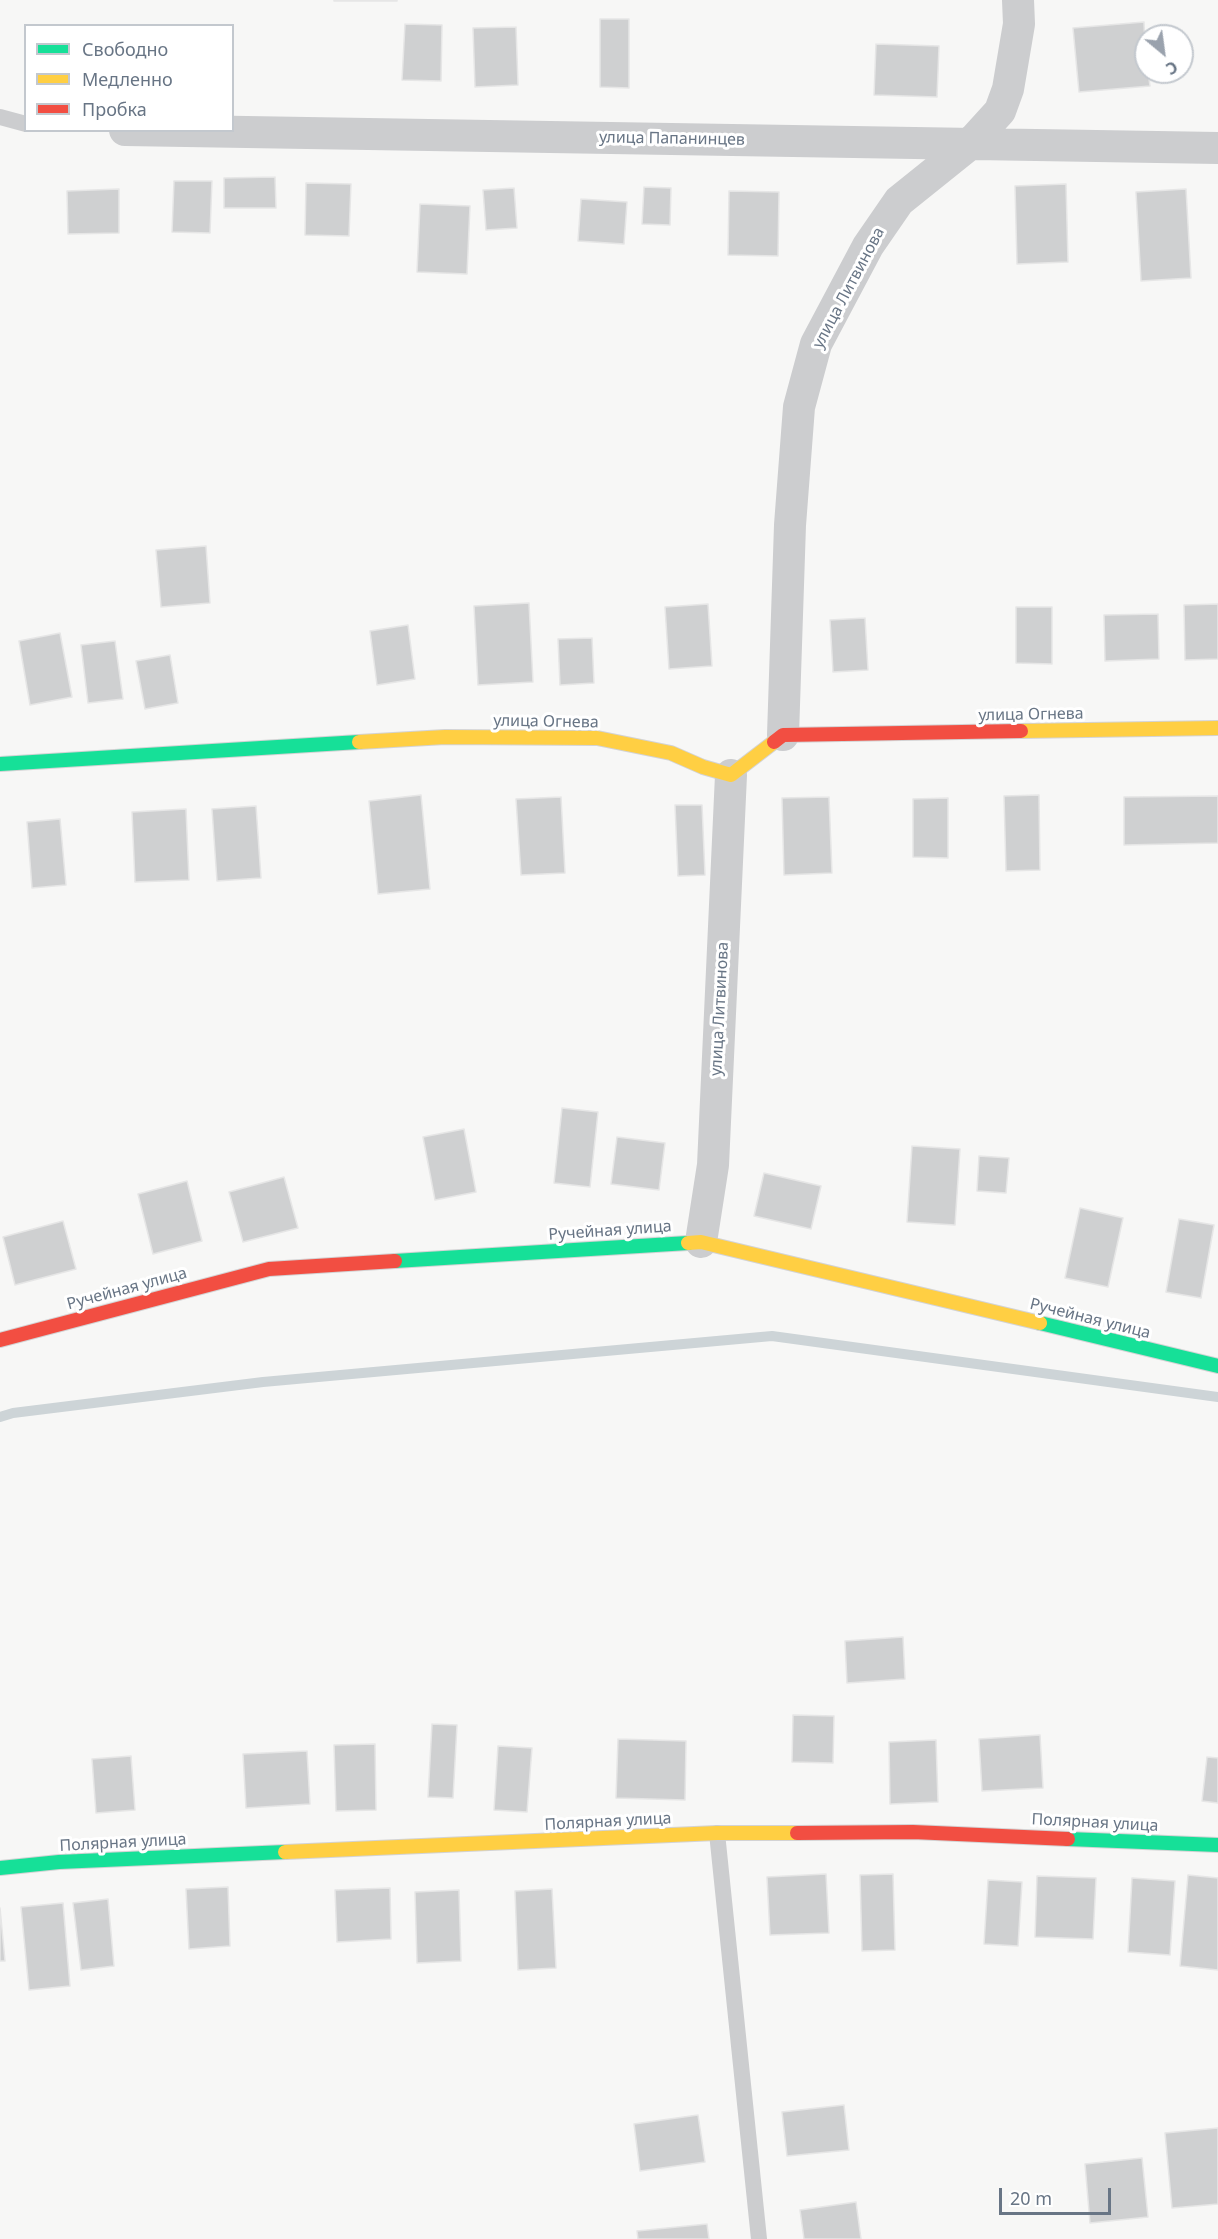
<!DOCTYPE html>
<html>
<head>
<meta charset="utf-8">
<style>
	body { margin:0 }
	#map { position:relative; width:1218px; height:2239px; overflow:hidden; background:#f7f7f6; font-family:"Noto Sans",sans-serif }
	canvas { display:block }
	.legend { position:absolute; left:24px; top:24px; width:210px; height:108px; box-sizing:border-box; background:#fff; border:2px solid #c3c8ce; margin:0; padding:8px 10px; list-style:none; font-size:18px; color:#687585 }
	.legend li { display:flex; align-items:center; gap:12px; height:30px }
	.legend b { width:30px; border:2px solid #c3c8ce }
	.north { position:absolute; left:1134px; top:24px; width:60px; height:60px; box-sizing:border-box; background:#fff; border:2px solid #c3c8ce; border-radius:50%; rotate:151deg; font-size:16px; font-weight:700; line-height:24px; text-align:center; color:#687585 }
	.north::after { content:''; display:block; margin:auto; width:21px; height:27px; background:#9aa2ad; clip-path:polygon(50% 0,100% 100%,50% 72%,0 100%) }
	.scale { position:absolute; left:999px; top:2188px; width:112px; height:27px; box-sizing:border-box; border:3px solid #687585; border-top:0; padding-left:8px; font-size:18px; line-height:21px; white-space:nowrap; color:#687585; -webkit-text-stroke:4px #fff; paint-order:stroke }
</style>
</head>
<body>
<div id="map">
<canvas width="1218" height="2239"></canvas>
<ul class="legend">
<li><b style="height:8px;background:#16e098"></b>Свободно</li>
<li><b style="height:8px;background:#ffcf43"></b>Медленно</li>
<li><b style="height:8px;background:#f24e42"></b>Пробка</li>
</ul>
<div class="north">С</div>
<div class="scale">20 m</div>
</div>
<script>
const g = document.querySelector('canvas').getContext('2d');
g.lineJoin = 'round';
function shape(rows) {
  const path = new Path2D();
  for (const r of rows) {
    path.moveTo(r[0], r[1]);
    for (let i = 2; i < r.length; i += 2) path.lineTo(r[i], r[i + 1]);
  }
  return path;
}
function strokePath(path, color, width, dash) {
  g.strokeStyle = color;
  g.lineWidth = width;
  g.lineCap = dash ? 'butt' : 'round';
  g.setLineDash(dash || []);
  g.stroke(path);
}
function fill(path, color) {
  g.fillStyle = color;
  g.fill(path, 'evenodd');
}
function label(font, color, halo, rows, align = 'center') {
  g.font = font + ' "Noto Sans",sans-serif';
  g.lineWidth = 6;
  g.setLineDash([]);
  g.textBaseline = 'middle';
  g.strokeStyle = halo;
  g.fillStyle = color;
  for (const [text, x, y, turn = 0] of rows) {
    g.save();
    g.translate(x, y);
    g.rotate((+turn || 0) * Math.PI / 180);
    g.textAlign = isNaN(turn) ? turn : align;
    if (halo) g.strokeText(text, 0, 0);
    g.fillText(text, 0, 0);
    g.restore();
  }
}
strokePath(shape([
	[0,1417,13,1413,263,1382,772,1336,1218,1397]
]), '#cdd4d7', 10);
const building = shape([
	[334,0,397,0,397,1,334,1,334,0],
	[600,19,629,19,629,88,600,87,600,19],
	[1144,22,1146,72,1148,72,1150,86,1079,92,1073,28,1144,22],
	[405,24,442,25,441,81,402,80,405,24],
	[516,27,518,85,475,87,473,28,516,27],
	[876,44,939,46,937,97,874,95,876,44],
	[275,177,276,208,224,208,224,178,275,177],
	[174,181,212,181,210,233,172,232,174,181],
	[306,183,351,184,349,236,305,235,306,183],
	[1066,184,1068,262,1017,264,1015,186,1066,184],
	[644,187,671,188,670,225,642,224,644,187],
	[514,188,517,228,486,230,483,190,514,188],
	[119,189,119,233,68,234,67,191,119,189],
	[1186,189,1191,278,1141,281,1136,192,1186,189],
	[729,191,779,192,778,256,728,255,729,191],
	[581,199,627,202,624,244,578,241,581,199],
	[420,204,470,206,467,274,417,272,420,204],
	[206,546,210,603,161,607,156,550,206,546],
	[529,603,533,682,478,685,474,606,529,603],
	[708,604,712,666,669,669,665,607,708,604],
	[1218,604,1218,659,1185,660,1184,605,1218,604],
	[1016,607,1052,607,1052,664,1016,663,1016,607],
	[1158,614,1159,659,1105,661,1104,615,1158,614],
	[865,618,868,670,833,672,830,620,865,618],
	[408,625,415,679,377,685,370,631,408,625],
	[60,633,72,697,30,705,19,641,60,633],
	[592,638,594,683,560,685,558,639,592,638],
	[115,641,123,699,88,703,81,645,115,641],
	[170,655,178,703,145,709,136,661,170,655],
	[421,795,430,889,378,894,369,801,421,795],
	[1039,795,1040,870,1006,871,1004,796,1039,795],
	[1218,796,1218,843,1124,845,1124,797,1218,796],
	[561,797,565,873,521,875,516,799,561,797],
	[829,797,832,873,784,875,782,798,829,797],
	[948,798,948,858,913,857,913,799,948,798],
	[675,805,702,805,705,875,678,876,675,805],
	[256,806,261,878,217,881,212,809,256,806],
	[186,809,189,880,135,882,132,812,186,809],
	[60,819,66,885,32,888,27,822,60,819],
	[562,1108,598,1112,590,1187,554,1183,562,1108],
	[464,1129,476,1192,435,1200,423,1137,464,1129],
	[617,1137,665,1143,659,1190,611,1184,617,1137],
	[912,1146,960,1149,955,1225,907,1222,912,1146],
	[979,1156,1009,1158,1006,1193,977,1191,979,1156],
	[764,1173,821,1186,811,1229,754,1216,764,1173],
	[284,1177,298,1228,243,1242,229,1192,284,1177],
	[187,1181,202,1241,153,1254,138,1194,187,1181],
	[1080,1208,1123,1218,1108,1287,1065,1278,1080,1208],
	[1179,1219,1214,1225,1201,1298,1166,1292,1179,1219],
	[63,1221,76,1269,15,1285,3,1237,63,1221],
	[903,1637,905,1679,847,1683,845,1641,903,1637],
	[793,1715,834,1716,833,1763,792,1762,793,1715],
	[432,1724,457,1725,453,1798,428,1797,432,1724],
	[1040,1735,1043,1788,982,1791,979,1739,1040,1735],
	[618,1739,686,1741,685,1800,616,1798,618,1739],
	[936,1740,938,1802,890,1804,889,1742,936,1740],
	[375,1744,376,1810,336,1811,334,1745,375,1744],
	[498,1746,532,1748,527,1812,494,1810,498,1746],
	[307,1751,310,1804,246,1808,243,1754,307,1751],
	[131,1756,135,1810,96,1813,92,1759,131,1756],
	[1207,1757,1218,1758,1218,1803,1202,1801,1207,1757],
	[826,1874,829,1933,770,1935,767,1877,826,1874],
	[893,1874,895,1950,862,1951,860,1875,893,1874],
	[1188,1875,1218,1878,1218,1970,1180,1966,1188,1875],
	[1037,1876,1096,1878,1093,1939,1035,1937,1037,1876],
	[1132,1878,1175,1881,1170,1955,1128,1952,1132,1878],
	[988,1880,1022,1882,1018,1946,984,1944,988,1880],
	[228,1887,230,1946,189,1949,186,1889,228,1887],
	[390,1888,391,1939,337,1942,335,1890,390,1888],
	[552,1889,556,1968,518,1970,515,1891,552,1889],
	[459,1890,461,1961,417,1963,415,1892,459,1890],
	[108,1899,114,1966,81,1970,73,1903,108,1899],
	[63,1903,70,1986,29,1990,21,1907,63,1903],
	[0,1908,5,1961,0,1961,0,1908],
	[844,2105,849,2150,787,2156,782,2112,844,2105],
	[698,2115,705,2162,640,2171,634,2124,698,2115],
	[1218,2128,1218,2204,1172,2208,1165,2133,1218,2128],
	[1142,2158,1148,2217,1090,2223,1085,2164,1142,2158],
	[856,2202,861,2239,804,2239,800,2210,856,2202],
	[707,2224,709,2239,638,2239,637,2231,707,2224]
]);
fill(building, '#cfd0d1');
strokePath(building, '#e6e6e6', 1.5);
const fast = shape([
	[0,764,359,742],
	[395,1261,688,1243],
	[1040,1323,1218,1366],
	[1068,1839,1218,1845],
	[0,1868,59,1862,285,1852]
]);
const slow = shape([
	[1021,731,1218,728],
	[359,742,445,737,597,738,671,753,703,767,731,775,774,742],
	[688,1243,701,1242,1040,1323],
	[285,1852,717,1833,797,1833]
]);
const jam = shape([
	[774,742,783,735,1021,731],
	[0,1340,269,1269,395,1261],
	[797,1833,913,1832,1068,1839]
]);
strokePath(fast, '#d3d3d4', 16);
strokePath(slow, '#d3d3d4', 16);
strokePath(jam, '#d3d3d4', 16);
strokePath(shape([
	[0,117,26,124],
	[717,1833,759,2239]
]), '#cccdcf', 16);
strokePath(shape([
	[125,130,1218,148],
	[783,735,790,525,799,407,816,344,868,246,899,201,970,144,1000,111,1008,89,1019,24,1018,0],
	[701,1242,713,1165,731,775]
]), '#cccdcf', 32);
strokePath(fast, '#16e098', 14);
strokePath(slow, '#ffcf43', 14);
strokePath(jam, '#f24e42', 14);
label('16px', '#687585', '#fff', [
	["улица Папанинцев",672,139,1],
	["улица Литвинова",849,288,-62],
	["улица Огнева",1031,715,-1],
	["улица Огнева",546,722,1],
	["улица Литвинова",720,1009,-87],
	["Ручейная улица",610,1231,-4],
	["Ручейная улица",127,1289,-15],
	["Ручейная улица",1090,1319,14],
	["Полярная улица",608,1822,-3],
	["Полярная улица",1095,1823,3],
	["Полярная улица",123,1843,-3]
]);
</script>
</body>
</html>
